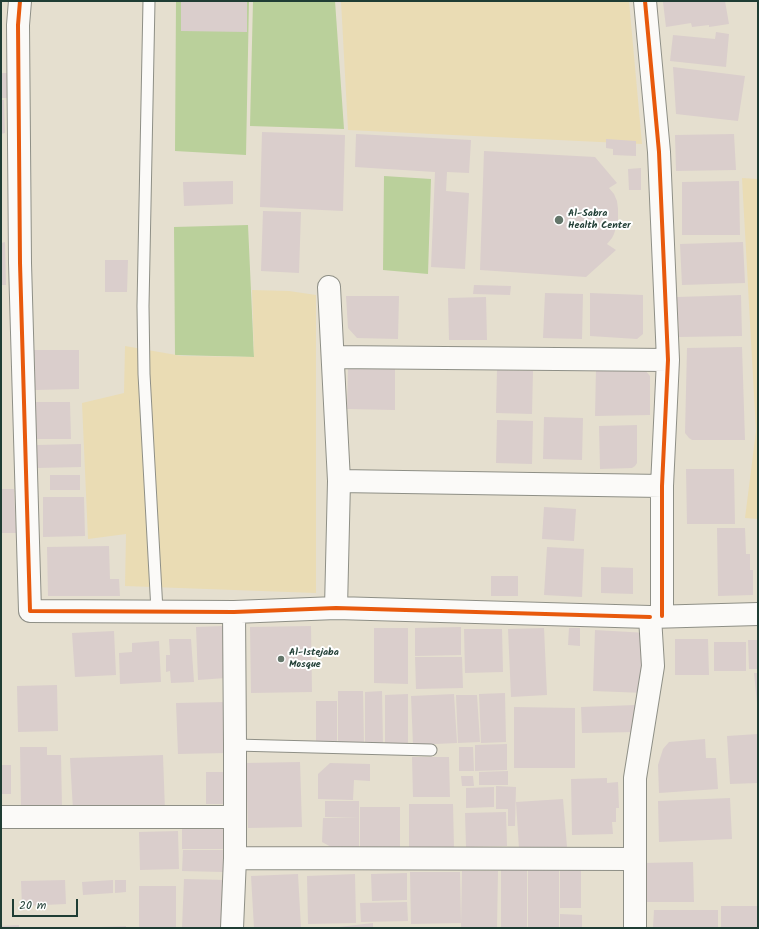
<!DOCTYPE html>
<html>
<head>
<meta charset="utf-8">
<style>
	body { margin:0 }
	#map { position:relative; width:759px; height:929px; overflow:hidden; background:#e5dfcf; font-family:Kalam,sans-serif }
	canvas { display:block }
	.frame { position:absolute; inset:0; border:2px solid #1f3d34; pointer-events:none }
	.scale { position:absolute; left:12px; top:899px; width:66px; height:18px; box-sizing:border-box; border:2px solid #1f3d34; border-top:0; padding-left:5px; font-size:12px; line-height:14px; white-space:nowrap; color:#1f3d34; -webkit-text-stroke:3px #fff; paint-order:stroke }
</style>
</head>
<body>
<div id="map">
<canvas width="759" height="929"></canvas>
<div class="frame"></div>
<div class="scale">20 m</div>
</div>
<script>
const g = document.querySelector('canvas').getContext('2d');
g.lineJoin = 'round';
function fill(path, color) {
  g.fillStyle = color;
  g.fill(path, 'evenodd');
}
function shape(rows) {
  const path = new Path2D();
  for (const r of rows) {
    path.moveTo(r[0], r[1]);
    for (let i = 2; i < r.length; i += 2) path.lineTo(r[i], r[i + 1]);
  }
  return path;
}
function strokePath(path, color, width, dash) {
  g.strokeStyle = color;
  g.lineWidth = width;
  g.lineCap = dash ? 'butt' : 'round';
  g.setLineDash(dash || []);
  g.stroke(path);
}
function label(font, color, halo, rows, align = 'center') {
  g.font = font + ' Kalam,sans-serif';
  g.lineWidth = 4;
  g.setLineDash([]);
  g.textBaseline = 'middle';
  g.strokeStyle = halo;
  g.fillStyle = color;
  for (const [text, x, y, turn = 0] of rows) {
    g.save();
    g.translate(x, y);
    g.rotate((+turn || 0) * Math.PI / 180);
    g.textAlign = isNaN(turn) ? turn : align;
    if (halo) g.strokeText(text, 0, 0);
    g.fillText(text, 0, 0);
    g.restore();
  }
}
fill(shape([
	[176,1,249,1,246,155,175,151],
	[253,1,335,1,344,129,250,126],
	[384,176,431,179,428,274,383,270],
	[248,225,254,357,175,355,174,227]
]), '#bad09b');
fill(shape([
	[341,1,629,1,642,144,348,130],
	[742,178,758,179,758,519,745,518,756,431],
	[252,290,289,291,316,295,316,593,125,586,126,534,88,539,82,403,124,393,125,346,182,356,254,357]
]), '#eadcb4');
fill(shape([
	[181,1,247,1,247,32,181,31],
	[674,1,725,1,729,24,709,27,709,25,692,27,691,23,666,27,663,2],
	[716,32,729,34,726,67,670,61,673,35,715,39],
	[673,67,745,76,738,121,676,114],
	[1,73,13,73,13,98,1,98],
	[1,100,4,100,5,133,1,134],
	[262,132,345,135,343,211,260,207],
	[356,134,471,140,469,173,447,172,446,191,469,193,465,269,431,267,435,172,355,167],
	[734,134,736,170,676,171,675,135],
	[606,139,636,141,636,156,613,155,613,149,606,148],
	[484,151,595,157,617,183,609,188,614,194,617,201,618,209,618,221,614,234,612,238,607,244,616,250,586,277,480,270],
	[641,168,641,190,629,190,628,169],
	[233,181,233,204,184,206,183,182],
	[739,181,740,235,682,235,682,182],
	[263,211,301,212,299,273,261,271],
	[5,242,6,285,1,285,1,243],
	[743,242,745,283,682,285,680,244],
	[105,260,128,260,127,292,105,292],
	[474,285,511,286,510,295,473,294],
	[545,293,583,294,582,339,543,338],
	[590,293,643,295,643,334,637,339,590,336],
	[741,295,742,336,679,337,677,297],
	[346,296,399,296,398,339,357,338,348,328],
	[486,297,487,340,449,340,448,298],
	[742,347,745,440,692,440,689,438,685,433,687,348],
	[34,350,79,350,79,389,35,390],
	[348,366,395,367,395,410,347,409],
	[596,368,644,369,650,376,650,415,595,416],
	[497,370,533,371,532,414,496,413],
	[34,402,70,402,71,439,35,439],
	[544,417,583,418,582,460,543,459],
	[497,420,533,421,532,464,496,463],
	[637,425,637,463,635,466,632,468,600,469,599,426],
	[81,444,81,467,37,468,37,445],
	[686,469,734,469,735,524,687,524],
	[50,475,80,475,80,490,50,490],
	[1,489,14,489,16,533,1,533],
	[43,497,84,497,85,536,43,537],
	[544,507,576,509,574,541,542,539],
	[717,528,745,528,746,554,750,554,750,570,753,570,753,595,718,596],
	[109,546,110,579,119,579,120,596,48,596,47,547],
	[547,547,584,549,582,597,544,595],
	[601,567,633,568,633,594,601,593],
	[491,576,518,576,518,596,491,596],
	[223,626,226,678,198,680,196,627],
	[311,626,312,692,251,693,250,627],
	[461,627,461,655,415,656,415,628],
	[374,628,408,628,408,684,374,683],
	[544,628,547,695,511,697,508,629],
	[569,628,580,628,580,646,568,645],
	[464,629,502,629,503,672,465,673],
	[595,630,647,633,645,693,593,691],
	[114,631,116,675,75,677,72,633],
	[169,639,191,639,194,682,171,683,170,671,166,672,166,655,170,655],
	[675,639,708,639,709,675,675,675],
	[748,640,758,640,758,669,749,669],
	[159,641,161,682,120,684,119,653,132,652,132,643],
	[714,642,746,642,746,671,714,671],
	[415,657,462,657,463,688,416,689],
	[754,673,758,673,758,703,757,703],
	[57,685,58,731,18,732,17,686],
	[338,691,363,691,364,744,338,745],
	[382,691,383,745,365,745,365,692],
	[505,693,506,742,481,743,479,694],
	[408,694,408,745,385,745,385,695],
	[454,694,457,743,413,745,411,696],
	[456,695,477,695,480,742,458,743],
	[316,701,337,701,337,743,316,743],
	[226,702,228,753,178,754,176,703],
	[636,705,637,732,582,733,581,707],
	[514,707,575,708,575,768,514,768],
	[758,734,758,783,730,784,727,736],
	[705,739,706,758,716,758,718,789,659,793,658,765,663,749,669,742],
	[507,744,507,770,475,771,475,745],
	[20,747,47,747,47,755,61,755,62,807,21,808],
	[459,747,473,747,474,771,459,771],
	[163,755,165,811,73,810,70,758],
	[412,757,449,757,450,797,413,797],
	[300,762,302,827,248,828,246,763],
	[330,763,370,764,370,781,354,780,353,800,318,799,318,774],
	[1,765,11,765,11,794,1,794],
	[508,771,508,785,479,785,479,772],
	[206,772,226,772,226,804,206,804],
	[461,776,473,776,474,786,462,786],
	[607,778,607,783,618,782,619,808,616,808,616,822,612,822,613,834,572,835,571,779],
	[496,786,516,787,515,826,508,826,508,809,496,809],
	[494,787,494,807,466,808,466,788],
	[730,798,732,839,659,842,658,801],
	[563,799,567,847,519,849,516,802],
	[325,801,359,801,359,818,325,817],
	[409,804,453,804,454,848,409,848],
	[360,807,400,807,400,849,360,849],
	[506,812,507,846,466,847,465,813],
	[323,818,359,818,359,849,333,848,322,842],
	[182,825,223,825,223,849,182,849],
	[178,831,179,869,140,870,139,832],
	[183,850,223,850,223,872,182,871],
	[693,862,694,902,642,902,642,863],
	[528,867,559,867,559,928,528,928],
	[560,867,581,867,581,908,560,908],
	[501,868,527,868,527,928,501,928],
	[462,871,498,871,497,928,461,928],
	[410,872,460,872,461,923,411,924],
	[407,873,407,900,372,901,371,874],
	[298,874,301,928,254,928,251,876],
	[355,874,356,923,308,924,307,876],
	[184,879,227,880,226,928,182,928],
	[65,880,66,904,22,906,21,881],
	[113,880,113,893,83,895,82,882],
	[115,880,126,880,126,892,115,893],
	[139,886,176,886,176,928,139,928],
	[407,902,408,921,361,922,360,903],
	[721,906,758,906,758,928,721,928],
	[654,910,718,910,718,928,653,928],
	[560,914,582,915,582,928,560,928],
	[373,923,373,928,339,928,339,927],
	[19,925,19,928,1,928,1,926],
	[126,926,126,928,101,928,101,927]
]), '#dacecc');
const lane = shape([
	[149,1,143,306,144,374,157,611],
	[235,745,431,750]
]);
const street = shape([
	[20,1,18,25,20,263,30,611,234,612,336,608,650,617],
	[645,1,659,152,668,360,662,486,662,616],
	[329,287,339,481,336,608],
	[333,357,668,360],
	[339,481,662,486],
	[1,817,235,817],
	[235,858,634,859],
	[232,928,235,858,235,745,234,612],
	[635,928,635,778,653,666,650,617,758,614]
]);
strokePath(lane, '#8e8f86', 13);
strokePath(street, '#8e8f86', 24);
strokePath(lane, '#fbfaf8', 11);
strokePath(street, '#fbfaf8', 22);
strokePath(shape([
	[20,1,18,25,20,263,30,611,234,612,336,608,650,617],
	[645,1,659,152,668,360,662,486,662,616]
]), '#e8590c', 4);
for (const [x, y, r, color] of [
	[559,220,5,"#64766a"],
	[281,659,4,"#64766a"]
]) {
  const dot = new Path2D();
  dot.arc(x, y, r, 0, 2 * Math.PI);
  g.fillStyle = color;
  g.fill(dot);
  strokePath(dot, '#fff', 1.5);
}
label('bold 10px', '#1f3d34', '#fff', [
	["Al-Sabra",568,214],
	["Health Center",568,226],
	["Al-Istejaba",289,653],
	["Mosque",289,665]
], 'left');
</script>
</body>
</html>
